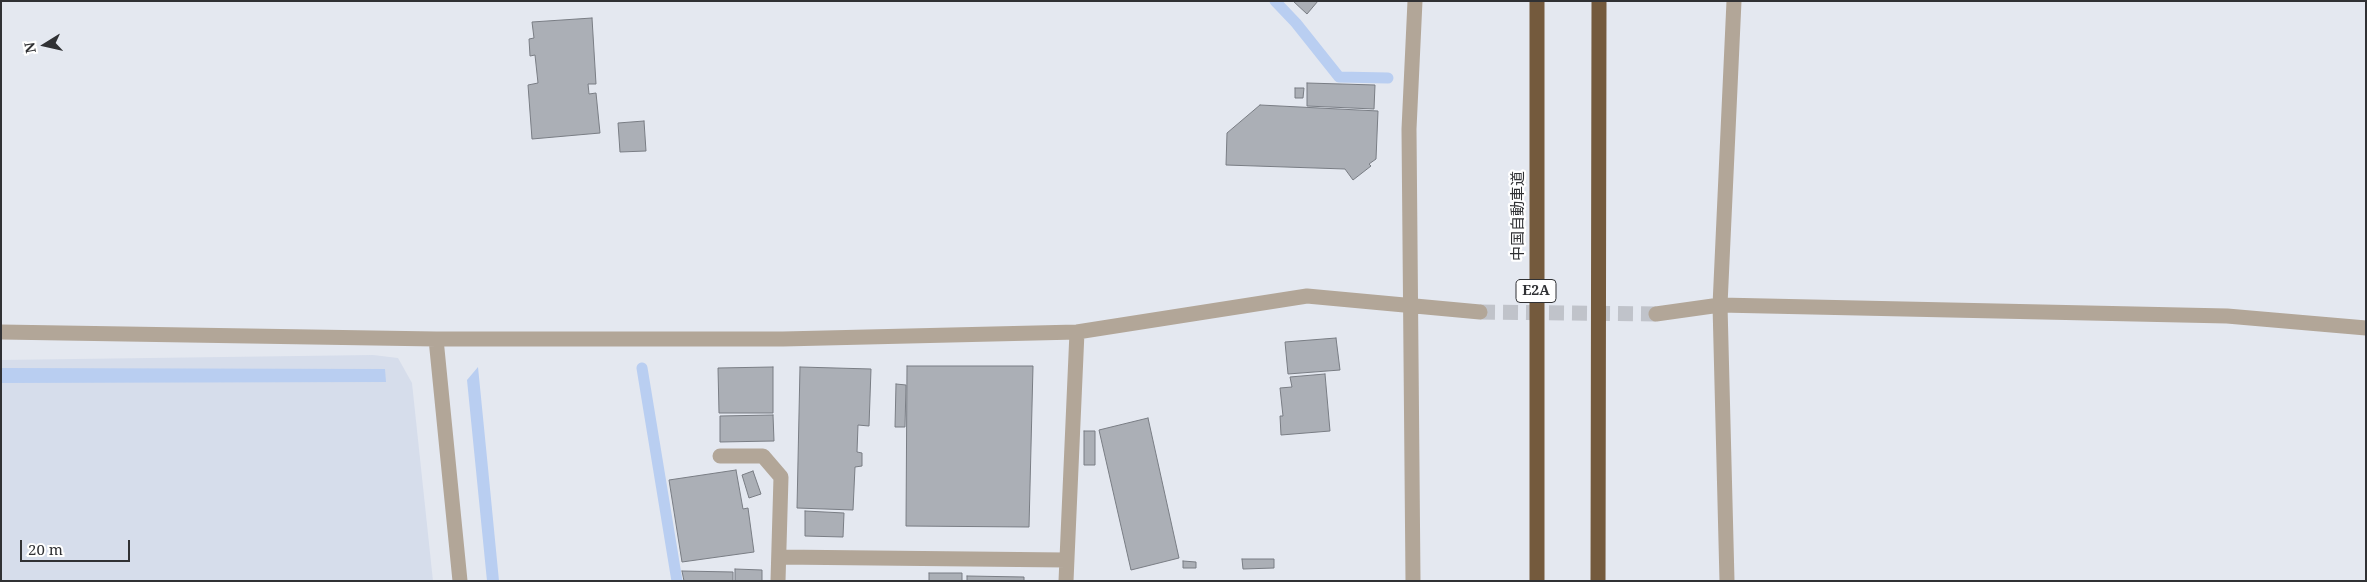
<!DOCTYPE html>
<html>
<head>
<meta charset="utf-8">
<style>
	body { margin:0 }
	#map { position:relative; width:2367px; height:582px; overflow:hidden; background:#e4e8f0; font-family:"Noto Serif",serif }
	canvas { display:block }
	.frame { position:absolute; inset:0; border:2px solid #303134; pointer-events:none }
	.north { position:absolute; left:20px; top:20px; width:50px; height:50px; -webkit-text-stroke:4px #fff; paint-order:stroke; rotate:260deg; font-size:14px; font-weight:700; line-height:20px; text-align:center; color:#303134 }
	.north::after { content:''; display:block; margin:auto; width:18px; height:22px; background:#303134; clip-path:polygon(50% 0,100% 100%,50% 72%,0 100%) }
	.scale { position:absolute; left:20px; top:540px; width:110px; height:22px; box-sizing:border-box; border:2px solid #303134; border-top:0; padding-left:6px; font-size:15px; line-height:18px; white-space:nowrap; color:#303134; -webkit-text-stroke:4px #fff; paint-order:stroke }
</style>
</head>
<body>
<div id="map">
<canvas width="2367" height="582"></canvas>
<div class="frame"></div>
<div class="north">N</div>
<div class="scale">20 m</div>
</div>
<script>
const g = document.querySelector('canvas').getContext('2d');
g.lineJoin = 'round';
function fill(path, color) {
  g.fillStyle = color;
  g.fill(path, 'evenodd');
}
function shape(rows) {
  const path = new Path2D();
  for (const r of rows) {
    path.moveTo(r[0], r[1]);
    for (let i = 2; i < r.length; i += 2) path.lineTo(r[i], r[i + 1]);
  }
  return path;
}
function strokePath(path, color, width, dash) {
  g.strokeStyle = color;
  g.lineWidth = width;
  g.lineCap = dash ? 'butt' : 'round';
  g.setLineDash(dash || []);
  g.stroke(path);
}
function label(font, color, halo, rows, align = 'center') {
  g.font = font + ' "Noto Serif","Noto Sans JP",serif';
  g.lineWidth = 4.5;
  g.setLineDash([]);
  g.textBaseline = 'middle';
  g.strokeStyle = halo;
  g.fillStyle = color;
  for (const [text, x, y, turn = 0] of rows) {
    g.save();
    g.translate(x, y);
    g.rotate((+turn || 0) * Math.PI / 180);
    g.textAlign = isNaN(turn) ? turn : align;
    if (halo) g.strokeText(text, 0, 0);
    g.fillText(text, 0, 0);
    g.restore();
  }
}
fill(shape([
	[373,355,398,358,412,383,433,581,1,581,1,360]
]), '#d6ddeb');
fill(shape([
	[478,367,488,468,499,581,487,581,467,380],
	[1,368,385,369,386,382,1,383]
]), '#b9cef1');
strokePath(shape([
	[1275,1,1296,23,1339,77,1388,78],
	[642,368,677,581]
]), '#b9cef1', 11);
const building = shape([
	[1293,1,1318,1,1307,14,1293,1],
	[592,18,596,84,588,84,589,94,596,93,600,133,532,139,528,85,538,83,535,55,530,56,529,39,534,38,532,22,592,18],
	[1307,83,1375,85,1374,109,1307,106,1307,83],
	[1295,88,1304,88,1303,98,1295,98,1295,88],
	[1260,105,1378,111,1376,159,1369,164,1371,166,1353,180,1345,169,1226,165,1227,133,1260,105],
	[644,121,646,151,620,152,618,123,644,121],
	[1336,338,1340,370,1288,374,1285,342,1336,338],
	[907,366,1033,366,1029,527,906,526,907,366],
	[773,367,773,413,719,413,718,368,773,367],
	[800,367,871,369,869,426,858,425,857,452,862,453,862,466,855,467,853,510,797,508,800,367],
	[1325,374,1330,431,1281,435,1280,416,1283,416,1280,388,1292,387,1290,377,1325,374],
	[896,384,906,385,905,427,895,427,896,384],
	[773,415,774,441,720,442,720,416,773,415],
	[1148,418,1179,558,1131,570,1099,430,1148,418],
	[1084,431,1095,431,1095,465,1084,465,1084,431],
	[736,470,743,509,748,508,754,552,682,562,669,480,736,470],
	[753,471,761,494,749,498,742,475,753,471],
	[805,511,844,513,843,537,805,536,805,511],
	[1242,559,1274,559,1274,568,1243,569,1242,559],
	[1183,561,1196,562,1196,568,1183,568,1183,561],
	[735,569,762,570,762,581,735,581,735,569],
	[682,571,733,572,733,581,684,581,682,571],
	[929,573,962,573,962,581,929,581,929,573],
	[967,576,1024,577,1024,581,967,581,967,576]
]);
fill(building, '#abafb6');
strokePath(building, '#797d84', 1);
strokePath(shape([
	[1480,312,1656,314]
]), '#c0c3ca', 15, [15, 8]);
strokePath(shape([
	[1656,314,1720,305,2227,316,2366,328],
	[1,332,436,339,460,581],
	[436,339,783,339,1077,332,1307,296,1480,312],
	[720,456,763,456,781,477,778,581],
	[779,557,1066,560],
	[1066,581,1077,332],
	[1413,581,1409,129,1415,1],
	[1727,581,1720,305,1734,1]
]), '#b2a698', 15);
strokePath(shape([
	[1537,581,1537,1],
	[1598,581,1599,1]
]), '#745a3d', 15);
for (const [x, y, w] of [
	[1536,291,40]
]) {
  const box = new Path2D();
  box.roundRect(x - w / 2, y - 11.5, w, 23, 4);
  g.fillStyle = '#fff';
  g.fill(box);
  strokePath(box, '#303134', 1);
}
label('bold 14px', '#303134', null, [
	["E2A",1536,291]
]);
label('15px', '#303134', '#fff', [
	["中国自動車道",1519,216,-90]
]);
</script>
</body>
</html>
